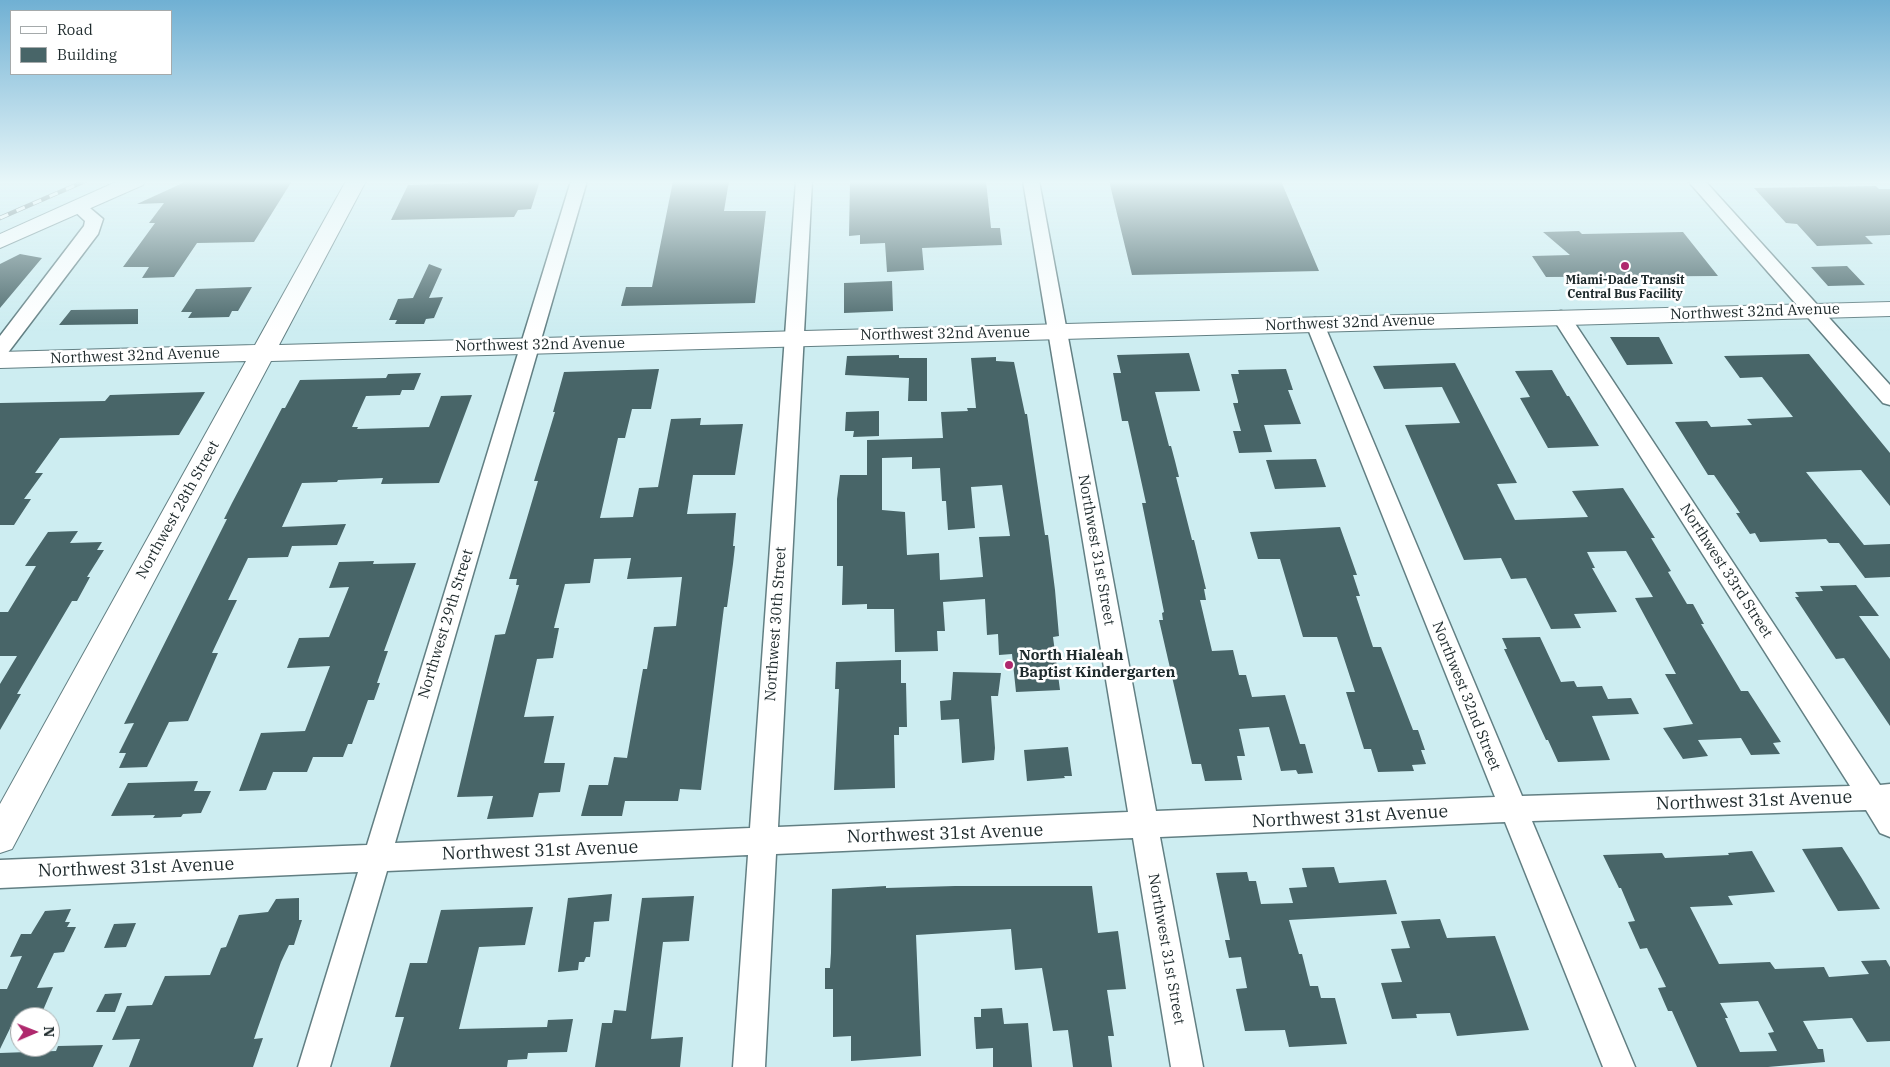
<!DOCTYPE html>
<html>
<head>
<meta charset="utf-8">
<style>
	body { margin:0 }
	#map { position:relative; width:1890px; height:1067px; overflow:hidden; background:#cdedf1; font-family:"IBM Plex Serif",serif }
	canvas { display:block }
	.legend { position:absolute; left:10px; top:10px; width:162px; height:65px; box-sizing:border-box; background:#fff; border:1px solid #a5aaab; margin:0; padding:6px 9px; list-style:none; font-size:15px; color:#1e2a2c }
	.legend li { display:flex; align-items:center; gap:10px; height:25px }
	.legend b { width:25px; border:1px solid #a5aaab }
	.north { position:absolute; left:10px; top:1007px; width:50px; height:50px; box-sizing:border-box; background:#fff; border:1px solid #a5aaab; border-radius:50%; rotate:89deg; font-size:14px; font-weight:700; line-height:20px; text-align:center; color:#1e2a2c }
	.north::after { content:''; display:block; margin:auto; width:18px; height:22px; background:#af286d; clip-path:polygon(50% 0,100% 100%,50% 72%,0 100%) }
</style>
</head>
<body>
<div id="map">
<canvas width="1890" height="1067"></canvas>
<ul class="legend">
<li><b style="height:6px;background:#fff"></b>Road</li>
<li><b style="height:14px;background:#486568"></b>Building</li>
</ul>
<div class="north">N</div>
</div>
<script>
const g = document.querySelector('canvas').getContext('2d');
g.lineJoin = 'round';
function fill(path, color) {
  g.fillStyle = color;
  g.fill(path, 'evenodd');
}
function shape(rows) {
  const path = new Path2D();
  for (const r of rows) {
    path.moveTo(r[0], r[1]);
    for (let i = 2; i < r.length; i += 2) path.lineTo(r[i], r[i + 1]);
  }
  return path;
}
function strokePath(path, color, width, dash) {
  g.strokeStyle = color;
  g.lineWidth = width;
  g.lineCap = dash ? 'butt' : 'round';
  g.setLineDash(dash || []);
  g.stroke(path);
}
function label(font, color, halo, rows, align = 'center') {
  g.font = font + ' "IBM Plex Serif",serif';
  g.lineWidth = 5;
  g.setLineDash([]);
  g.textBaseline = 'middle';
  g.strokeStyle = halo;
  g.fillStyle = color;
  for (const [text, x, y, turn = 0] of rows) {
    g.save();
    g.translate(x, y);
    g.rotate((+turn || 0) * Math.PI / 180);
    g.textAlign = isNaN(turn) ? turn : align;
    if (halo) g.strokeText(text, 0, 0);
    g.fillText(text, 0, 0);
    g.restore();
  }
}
fill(shape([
	[187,181,292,181,254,242,197,243,174,277,142,278,149,267,123,267,155,223,149,223,164,203,137,204],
	[469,181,540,181,531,209,518,210,514,217,391,220,408,185,468,183],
	[673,181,729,181,724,211,766,211,755,303,621,306,626,287,652,287],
	[850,181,986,181,991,228,1000,228,1002,245,922,248,924,270,887,272,885,243,860,244,860,235,849,236],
	[1109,181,1281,181,1319,271,1132,275],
	[1876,186,1879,189,1890,189,1890,235,1865,236,1873,244,1817,246,1797,224,1786,223,1754,188],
	[1579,231,1582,234,1683,232,1718,276,1546,277,1532,256,1570,255,1543,232],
	[20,254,42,258,0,308,0,264],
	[429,264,442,269,429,298,443,297,434,318,426,319,424,324,395,324,397,320,389,320,398,299,413,298],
	[1847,266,1865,285,1828,286,1811,267],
	[892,281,893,311,844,313,844,283],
	[252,287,238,311,232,311,229,317,188,318,192,312,181,312,196,289],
	[138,309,138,324,59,325,71,310],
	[1610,337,1659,337,1673,364,1627,365],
	[1189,353,1200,391,1155,392,1169,446,1171,446,1175,461,1179,477,1176,477,1192,540,1194,540,1206,589,1204,589,1206,600,1200,600,1212,651,1233,650,1239,675,1246,675,1252,697,1285,695,1300,744,1305,744,1313,773,1298,774,1296,770,1281,771,1269,727,1239,729,1245,756,1237,756,1242,780,1205,781,1201,764,1192,764,1159,620,1163,620,1162,613,1164,612,1142,503,1146,503,1128,421,1122,421,1113,373,1121,373,1117,355],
	[1809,354,1890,453,1890,506,1861,470,1806,472,1864,545,1890,544,1890,577,1865,578,1839,543,1829,543,1826,539,1760,542,1755,533,1750,534,1736,513,1740,513,1714,475,1708,475,1675,422,1707,421,1711,427,1752,425,1747,419,1793,417,1762,377,1740,378,1724,356],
	[899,355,899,358,927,358,927,401,908,401,909,378,845,375,847,356],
	[996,357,996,361,1014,362,1025,414,1027,414,1045,535,1048,535,1055,590,1059,636,1053,637,1060,690,1016,692,1012,654,999,655,998,634,987,635,985,599,943,602,945,631,937,631,938,651,895,652,894,609,867,609,867,604,842,605,843,566,837,566,837,499,840,475,867,475,867,440,943,438,941,412,968,411,967,408,976,408,971,358],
	[912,457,912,469,940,468,942,501,946,501,948,530,975,528,971,487,1002,485,1010,536,979,537,983,577,940,580,939,553,907,555,905,512,882,510,882,458],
	[1455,363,1517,483,1497,484,1515,520,1588,517,1572,491,1623,488,1655,538,1651,538,1671,571,1668,572,1687,604,1693,604,1704,624,1701,624,1741,691,1748,691,1781,742,1773,743,1780,754,1751,755,1741,738,1698,740,1708,756,1683,759,1663,728,1693,724,1665,674,1676,674,1635,598,1653,597,1626,551,1587,552,1595,568,1592,568,1617,612,1574,614,1581,628,1551,629,1526,578,1511,579,1501,558,1464,560,1405,425,1460,423,1442,387,1384,389,1373,366],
	[659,369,651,409,632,409,625,438,618,438,600,518,633,517,639,488,658,487,671,419,701,418,700,425,743,424,735,475,693,475,687,514,736,513,733,546,735,546,733,564,727,607,724,607,701,790,680,789,678,801,625,801,622,816,581,816,589,785,608,785,614,757,627,758,643,669,647,669,654,627,676,626,682,577,627,579,631,558,594,559,590,583,565,584,554,628,559,628,553,658,537,659,524,717,554,716,544,763,565,763,560,792,539,793,533,817,487,819,493,796,457,797,495,635,505,634,519,585,516,585,517,579,509,579,538,481,534,481,555,412,553,412,564,372],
	[1286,369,1293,390,1288,390,1301,424,1264,425,1272,452,1239,453,1233,431,1241,431,1233,403,1238,403,1238,401,1231,374,1239,374,1238,370],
	[1552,370,1567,396,1569,396,1599,446,1548,448,1520,398,1530,397,1515,371],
	[421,373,414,390,402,390,400,395,366,396,352,427,358,427,357,429,429,427,441,396,472,395,439,483,381,484,383,478,338,480,337,482,302,483,282,527,346,524,337,545,292,546,288,557,248,558,228,600,237,600,212,653,218,653,188,721,169,722,147,767,119,768,126,753,119,753,134,723,124,724,227,519,224,519,232,503,282,408,285,408,300,380,386,378,388,374],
	[205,392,179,435,60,438,35,473,43,473,24,499,31,499,14,525,0,525,0,403,105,401,110,395],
	[879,411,879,436,853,437,854,431,845,431,846,412],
	[1316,459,1326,487,1275,489,1266,460],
	[1340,527,1357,575,1353,575,1360,596,1356,596,1373,647,1381,647,1413,730,1418,730,1425,750,1421,750,1426,764,1412,765,1414,771,1378,772,1371,749,1364,749,1346,692,1355,692,1337,637,1303,637,1280,559,1258,559,1250,532],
	[78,531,70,543,102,542,97,550,104,550,87,577,90,577,77,601,72,601,17,694,21,694,0,730,0,684,17,656,0,656,0,612,8,612,36,566,25,566,48,532],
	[374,561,373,564,416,563,384,651,388,651,377,683,380,683,374,700,368,700,352,744,348,744,343,757,313,757,307,772,273,772,266,790,239,791,261,733,305,731,330,666,287,668,299,638,329,637,349,587,329,588,339,562],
	[1856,585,1879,616,1859,616,1890,659,1890,726,1844,658,1836,659,1795,597,1799,597,1795,592,1823,591,1820,586],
	[1540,637,1561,682,1574,681,1577,687,1602,686,1608,699,1631,698,1639,714,1592,716,1610,760,1558,762,1548,740,1546,740,1504,649,1507,649,1502,638],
	[901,660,901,683,906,683,907,727,899,727,899,735,894,735,895,788,834,790,839,689,835,689,836,662],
	[953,672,1001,673,998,696,991,696,995,748,994,760,962,763,959,719,941,720,940,701,951,700],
	[1068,747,1072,776,1064,776,1065,778,1027,781,1024,750],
	[198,781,194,791,211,791,201,813,183,814,181,817,153,818,155,815,111,816,128,783],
	[1842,847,1861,877,1880,909,1838,911,1802,849],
	[1752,851,1775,892,1728,896,1733,905,1690,907,1719,964,1770,962,1775,969,1824,967,1829,977,1869,974,1861,961,1886,960,1890,967,1890,1041,1867,1042,1852,1018,1803,1021,1818,1049,1823,1049,1825,1062,1768,1067,1697,1067,1672,1011,1668,1011,1658,988,1666,987,1647,948,1640,949,1628,922,1635,921,1621,888,1619,888,1603,855,1662,853,1665,858,1729,855,1728,853],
	[1758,1001,1774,1032,1768,1033,1777,1051,1740,1052,1725,1018,1728,1018,1720,1003],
	[1334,867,1339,883,1386,880,1397,914,1289,920,1299,954,1302,954,1310,986,1318,986,1321,998,1335,998,1347,1044,1289,1047,1285,1030,1245,1031,1236,989,1247,988,1241,957,1229,958,1225,940,1230,940,1216,873,1247,872,1249,881,1256,881,1261,904,1293,903,1289,888,1307,887,1302,868],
	[886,886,886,888,955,886,1092,886,1098,933,1118,931,1126,989,1107,990,1114,1036,1108,1036,1112,1067,1073,1067,1068,1030,1053,1031,1042,968,1015,970,1011,929,916,935,921,1056,851,1061,851,1036,833,1037,833,989,825,989,825,968,830,968,831,953,832,889],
	[612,894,609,921,594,922,590,957,586,957,584,962,579,962,578,970,558,972,568,898],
	[694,896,689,941,663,942,651,1039,683,1037,680,1067,595,1067,602,1023,612,1023,614,1010,626,1011,642,898],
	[299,898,299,920,302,920,294,945,289,945,281,962,254,1039,263,1038,253,1067,129,1067,140,1039,112,1040,127,1006,152,1005,165,976,210,975,221,948,226,947,239,915,268,912,276,899],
	[533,907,525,945,479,947,459,1029,547,1027,548,1020,573,1019,567,1052,528,1053,527,1059,508,1060,507,1067,390,1067,404,1017,395,1017,410,963,427,963,441,910],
	[71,909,65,922,70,922,67,927,76,927,64,952,54,953,37,988,53,987,41,1015,16,1016,0,1049,0,989,7,989,22,956,10,957,21,934,31,934,45,911],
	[1440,919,1447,938,1495,936,1529,1030,1457,1036,1450,1013,1416,1014,1417,1018,1392,1019,1381,983,1402,982,1391,949,1410,948,1401,921],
	[136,923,126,947,104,948,114,924],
	[122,993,115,1012,96,1012,105,994],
	[1002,1008,1004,1024,1028,1023,1032,1067,993,1067,993,1048,976,1049,974,1017,981,1017,981,1009],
	[103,1045,93,1067,0,1067,0,1053,56,1051,58,1046]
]), '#486568');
const street = shape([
	[571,181,587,181,395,843,750,828,796,181,812,181,778,827,1128,812,1023,181,1039,181,1156,811,1495,797,1306,324,1308,320,1315,318,1322,320,1324,324,1522,796,1850,786,1552,317,1554,313,1561,311,1568,313,1880,785,1890,784,1890,837,1880,833,1866,810,1532,821,1635,1067,1603,1067,1505,822,1160,837,1203,1067,1171,1067,1133,838,776,854,765,1067,733,1067,748,855,387,871,330,1067,298,1067,358,872,0,888,0,860,367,845,571,181],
	[1688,181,1705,181,1890,385,1890,405,1883,403,1688,181],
	[78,202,84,203,103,219,98,234,7,354,0,355,0,336,84,226,85,221,70,207,72,203,78,202]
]);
const secondary = shape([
	[118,181,146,181,143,185,0,248,0,234,118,181],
	[346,181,366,181,279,345,1890,302,1890,316,271,361,12,849,0,853,0,804,246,361,0,368,0,352,255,345,346,181]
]);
strokePath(street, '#627f83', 3);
strokePath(secondary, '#627f83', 2);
fill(street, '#fff');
fill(secondary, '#fff');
const rail = shape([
	[0,218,85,181]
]);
strokePath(rail, '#57696c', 4.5);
strokePath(rail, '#fff', 3, [9]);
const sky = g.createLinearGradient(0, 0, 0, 331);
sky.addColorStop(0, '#70b0d3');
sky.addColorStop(0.55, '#e8f7f9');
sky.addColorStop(1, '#e8f7f900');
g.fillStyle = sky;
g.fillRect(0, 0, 1890, 331);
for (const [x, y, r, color] of [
	[1625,266,5,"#af286d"],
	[1009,665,5,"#af286d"]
]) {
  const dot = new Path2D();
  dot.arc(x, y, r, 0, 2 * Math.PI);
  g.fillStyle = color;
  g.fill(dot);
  strokePath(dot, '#fff', 2);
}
label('bold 12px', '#1e2a2c', '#fff', [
	["Miami-Dade Transit",1625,281],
	["Central Bus Facility",1625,295]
]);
label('15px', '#1e2a2c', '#fff', [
	["Northwest 32nd Avenue",1755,312,-2],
	["Northwest 32nd Avenue",1350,323,-2],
	["Northwest 32nd Avenue",945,334,-1],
	["Northwest 32nd Avenue",540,345,-1],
	["Northwest 32nd Avenue",135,356,-2],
	["Northwest 28th Street",178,510,-61],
	["Northwest 31st Street",1096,550,80],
	["Northwest 33rd Street",1726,571,57],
	["Northwest 29th Street",446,624,-73],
	["Northwest 30th Street",776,624,-86],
	["Northwest 32nd Street",1466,696,68],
	["Northwest 31st Street",1166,949,80]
]);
label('bold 15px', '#1e2a2c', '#fff', [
	["North Hialeah",1019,656],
	["Baptist Kindergarten",1019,673]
], 'left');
label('18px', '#1e2a2c', '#fff', [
	["Northwest 31st Avenue",1754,801,-2],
	["Northwest 31st Avenue",1350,817,-3],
	["Northwest 31st Avenue",945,834,-2],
	["Northwest 31st Avenue",540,851,-2],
	["Northwest 31st Avenue",136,868,-2]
]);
</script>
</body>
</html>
